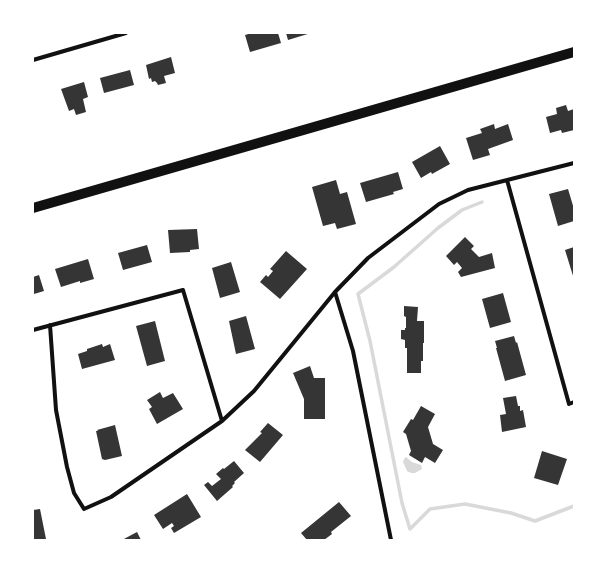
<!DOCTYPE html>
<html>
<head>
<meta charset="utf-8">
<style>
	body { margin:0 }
	#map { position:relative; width:607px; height:573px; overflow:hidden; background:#fff; font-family:Figtree,sans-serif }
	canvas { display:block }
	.frame { position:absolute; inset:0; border:34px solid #fff; pointer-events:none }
</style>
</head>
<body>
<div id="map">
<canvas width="607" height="573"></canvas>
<div class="frame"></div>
</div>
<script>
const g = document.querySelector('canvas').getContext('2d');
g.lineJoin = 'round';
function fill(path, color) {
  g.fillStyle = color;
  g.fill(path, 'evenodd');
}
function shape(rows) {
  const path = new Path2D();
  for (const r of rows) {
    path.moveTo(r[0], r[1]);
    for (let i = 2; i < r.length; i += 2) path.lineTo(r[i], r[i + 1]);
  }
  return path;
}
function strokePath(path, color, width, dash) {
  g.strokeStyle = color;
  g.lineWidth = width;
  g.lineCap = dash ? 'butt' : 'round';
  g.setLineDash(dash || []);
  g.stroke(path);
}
fill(shape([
	[406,457,412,462,421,465,422,469,415,473,411,473,407,471,403,462,404,459]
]), '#d9d9d9');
strokePath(shape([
	[482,202,462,210,438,228,394,267,358,294,370,341,402,503,410,529,430,509,465,504,511,513,535,521,574,506]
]), '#d9d9d9', 3.5);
fill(shape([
	[252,33,278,33,281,43,250,52,245,35],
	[286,33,311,33,288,40],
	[171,57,175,73,164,76,166,83,158,85,157,83,155,81,152,82,151,78,149,79,146,65],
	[130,70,134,85,104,93,100,78],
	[84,82,88,97,83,99,86,112,76,115,74,109,69,111,61,89],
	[566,105,568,111,574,109,574,130,562,133,561,130,550,133,546,117,557,114,556,108],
	[494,124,495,129,508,124,513,140,488,149,490,155,473,160,466,138,482,133,480,129],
	[440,146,450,164,432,174,431,172,421,178,412,162],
	[398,172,403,189,393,192,394,194,366,202,360,183],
	[336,180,340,194,347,192,356,224,337,229,335,223,323,226,312,187],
	[568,189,574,209,574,221,558,226,549,194],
	[197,229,199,249,190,250,190,252,170,253,168,230],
	[465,237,474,246,471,249,479,257,492,253,495,268,461,277,458,272,462,268,457,262,454,265,446,256],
	[147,245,152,262,123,270,118,253],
	[574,247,574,279,565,250],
	[286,251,307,269,280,299,260,282,266,275,268,277,273,271,270,269],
	[88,259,94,279,80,283,80,281,61,287,55,269],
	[231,262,240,292,220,298,212,268],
	[39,275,44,291,34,294,33,277],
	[503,293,511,322,490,328,482,299],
	[404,306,418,307,417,321,424,321,424,343,423,343,423,361,421,361,421,373,407,373,407,348,405,348,405,340,401,339,401,330,405,330,405,328,406,328,406,317,404,316],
	[246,316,255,349,236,354,229,321],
	[155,321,165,361,147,366,136,326],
	[514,336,516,343,517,342,526,375,505,381,496,348,497,348,495,341],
	[102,344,103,347,110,344,115,360,82,369,78,354,87,351,87,349],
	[310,366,314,378,325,378,325,419,304,419,304,399,293,373],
	[160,392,163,398,173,393,183,409,157,424,149,409,152,407,147,400],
	[516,396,518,406,520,406,520,411,523,410,526,427,502,432,500,415,506,414,503,398],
	[421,406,435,414,428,427,433,444,443,450,435,463,425,457,422,463,409,455,411,451,406,434,403,432,411,419,413,420],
	[268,423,283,435,260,462,245,450,262,433,260,432],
	[115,425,122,456,105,460,102,459,96,431,98,431,97,430],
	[542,451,567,459,558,485,534,478],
	[234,461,244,473,234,482,235,483,232,486,233,487,217,501,204,485,208,482,212,486,221,479,216,474,223,468,224,469],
	[187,494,201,517,174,533,171,528,174,526,172,523,163,529,154,515],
	[339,502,351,516,331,532,332,534,324,540,307,540,301,533],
	[40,509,46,539,33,540,33,510],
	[137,532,141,540,122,540]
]), '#353535');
strokePath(shape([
	[33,60,126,33],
	[507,180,569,404,574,402],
	[335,292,353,351,391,540],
	[50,325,56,410,67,467,74,493,84,509,111,497,222,421,254,391,335,292,368,258,439,204,468,190,574,163],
	[33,330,183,290,222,421]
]), '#111', 4);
strokePath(shape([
	[33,208,574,52]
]), '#111', 10);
</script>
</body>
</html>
